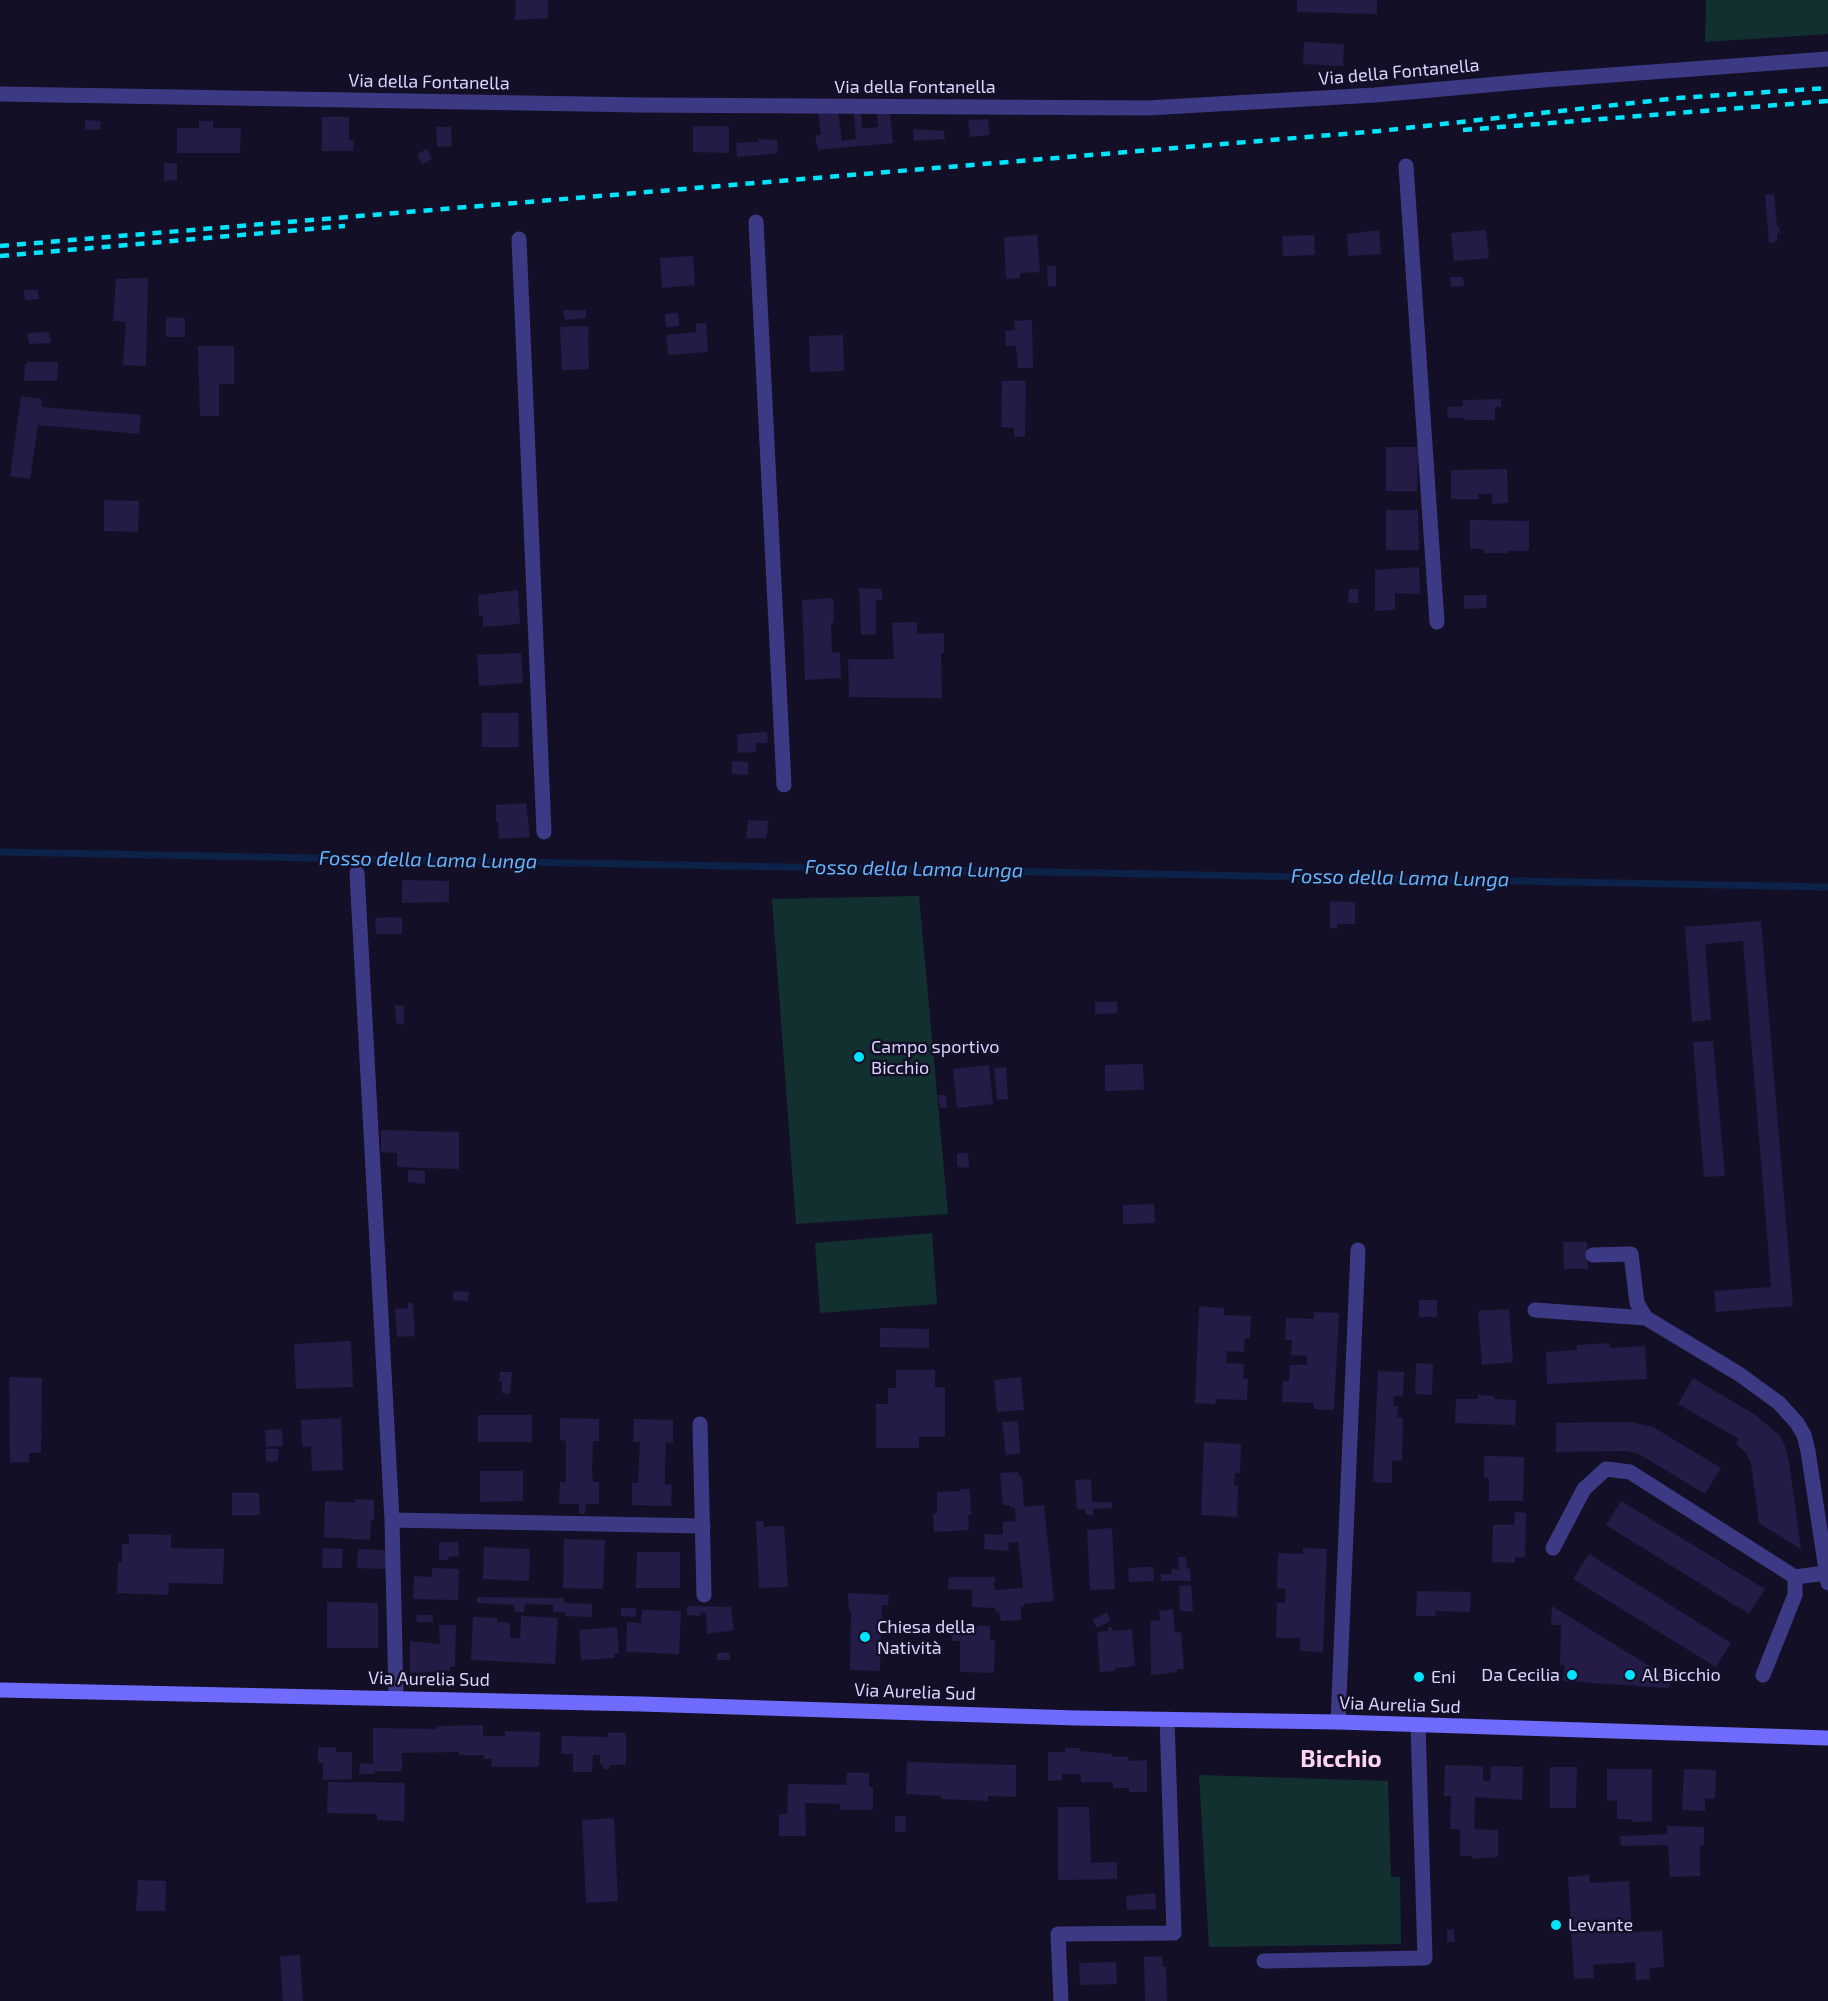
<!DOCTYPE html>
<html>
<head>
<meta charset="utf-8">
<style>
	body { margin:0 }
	canvas { display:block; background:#130f26 }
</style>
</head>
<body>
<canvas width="1828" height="2001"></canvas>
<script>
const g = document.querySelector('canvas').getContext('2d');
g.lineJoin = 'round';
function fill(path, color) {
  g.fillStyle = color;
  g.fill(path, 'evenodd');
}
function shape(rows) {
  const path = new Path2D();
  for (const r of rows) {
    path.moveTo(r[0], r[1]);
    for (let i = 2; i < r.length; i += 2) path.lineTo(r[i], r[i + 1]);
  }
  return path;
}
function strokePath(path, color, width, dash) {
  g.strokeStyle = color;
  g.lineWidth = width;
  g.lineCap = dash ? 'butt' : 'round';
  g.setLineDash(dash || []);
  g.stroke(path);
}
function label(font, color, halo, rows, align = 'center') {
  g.font = font + ' "Exo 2",sans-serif';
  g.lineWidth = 5;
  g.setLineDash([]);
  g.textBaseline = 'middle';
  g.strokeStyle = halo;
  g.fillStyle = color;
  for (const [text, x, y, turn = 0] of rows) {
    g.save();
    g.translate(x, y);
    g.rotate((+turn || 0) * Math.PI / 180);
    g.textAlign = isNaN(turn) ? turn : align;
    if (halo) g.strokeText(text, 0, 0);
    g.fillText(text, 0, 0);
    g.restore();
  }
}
fill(shape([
	[1706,0,1828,0,1828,34,1705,42],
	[919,896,948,1214,796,1224,772,899],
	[932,1233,937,1304,820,1313,815,1243],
	[1199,1775,1388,1781,1391,1877,1400,1877,1401,1944,1209,1947]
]), '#12302f');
strokePath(shape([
	[0,852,1828,887]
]), '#0c2248', 7);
fill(shape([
	[516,0,548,0,548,18,515,20],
	[1297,0,1377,0,1377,14,1297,12],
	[1304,42,1344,44,1343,66,1303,64],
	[818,112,838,112,842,141,856,139,854,113,861,113,862,129,878,127,877,113,890,114,893,143,818,150,815,136,821,134],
	[322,117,349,117,349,140,354,140,353,151,322,151],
	[988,119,990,135,970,137,968,120],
	[85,120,101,121,100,130,85,129],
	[199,121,213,121,213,128,241,128,240,153,177,153,177,128,199,128],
	[693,126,729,126,729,153,693,152],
	[436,127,451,127,452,146,437,147],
	[913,129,944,131,945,139,914,141],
	[758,139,777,140,778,153,737,157,736,143,758,142],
	[427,149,432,159,422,164,417,154],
	[164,163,177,163,177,180,164,181],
	[1774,194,1777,226,1779,226,1780,233,1777,233,1777,242,1769,243,1765,195],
	[1379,230,1381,254,1348,256,1347,234],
	[1486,230,1489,258,1454,261,1451,233],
	[1037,235,1040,272,1020,273,1020,278,1006,279,1004,237],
	[1314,235,1315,255,1283,256,1282,236],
	[693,256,695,285,662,288,660,258],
	[1047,266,1056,266,1056,286,1048,287],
	[1450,277,1463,277,1464,286,1451,287],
	[148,278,146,366,123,365,126,322,113,321,116,279],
	[24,290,38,290,39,299,25,300],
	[563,310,586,310,586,318,565,320],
	[678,313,679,326,666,327,665,314],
	[166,317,185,318,185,337,166,337],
	[1032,320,1033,368,1018,368,1016,346,1006,346,1005,331,1015,330,1014,321],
	[696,323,706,323,708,352,668,355,666,335,696,332],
	[588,326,589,369,562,370,560,327],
	[49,332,51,343,29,344,27,333],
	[843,335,844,371,810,372,809,336],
	[198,346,234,346,234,384,219,384,219,416,200,416],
	[28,362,58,362,57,381,24,381,25,365],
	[1002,381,1026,381,1025,437,1014,437,1014,428,1001,427],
	[21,396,42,399,41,407,141,415,139,434,38,425,30,479,10,476],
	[1501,399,1501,407,1495,407,1495,420,1465,420,1465,418,1448,418,1447,407,1463,406,1463,400],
	[1386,447,1418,447,1417,491,1386,491],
	[1507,469,1508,503,1492,504,1492,494,1478,494,1479,499,1451,499,1451,470],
	[104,500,139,501,138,532,104,531],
	[1386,510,1418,510,1419,550,1386,550],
	[1470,520,1529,521,1529,549,1527,551,1508,551,1508,553,1484,553,1483,549,1470,549],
	[1419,567,1420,594,1395,593,1395,610,1375,611,1375,570],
	[859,588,882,589,882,600,876,600,876,634,861,635],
	[1349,589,1358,589,1358,603,1348,603],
	[518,590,520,624,483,627,483,616,479,616,478,595],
	[1464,595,1487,595,1486,608,1464,609],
	[833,598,834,623,831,623,832,653,840,652,841,678,805,680,802,600],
	[917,622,917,634,944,633,944,653,941,653,942,698,849,697,848,659,894,659,892,623],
	[521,653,523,683,479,686,477,655],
	[482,713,518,713,519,747,482,747],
	[767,732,768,743,756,743,756,752,738,753,737,734],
	[732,761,748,762,748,775,732,774],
	[526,803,530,837,499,839,498,822,496,822,496,805],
	[748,820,769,821,766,838,746,838],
	[402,880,449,881,449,902,402,903],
	[1330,901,1355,902,1355,924,1337,924,1337,929,1330,928],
	[392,917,402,918,402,934,376,934,375,918],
	[1761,921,1793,1306,1716,1312,1714,1291,1771,1287,1771,1284,1743,941,1705,944,1711,1020,1692,1022,1685,927],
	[1095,1002,1117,1002,1117,1013,1095,1014],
	[395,1005,404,1006,404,1025,396,1023],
	[1713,1041,1725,1176,1704,1177,1693,1042],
	[1143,1064,1144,1090,1105,1091,1105,1065],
	[989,1065,993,1104,957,1108,953,1069],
	[1006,1067,1008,1099,997,1100,994,1068],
	[938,1095,946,1095,947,1108,940,1108],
	[381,1130,459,1132,459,1169,397,1167,397,1153,381,1152],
	[957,1153,968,1153,969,1168,957,1167],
	[408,1170,425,1171,425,1184,408,1182],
	[1154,1204,1155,1223,1123,1224,1123,1205],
	[1563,1242,1587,1242,1588,1269,1564,1269],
	[453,1291,469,1292,468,1301,453,1300],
	[1419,1300,1437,1300,1437,1317,1419,1317],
	[408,1303,413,1303,415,1336,397,1337,395,1309,408,1308],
	[1199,1306,1224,1308,1224,1315,1251,1316,1250,1338,1245,1338,1244,1352,1227,1351,1226,1363,1244,1364,1243,1379,1248,1379,1247,1400,1216,1399,1215,1404,1195,1403],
	[1509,1309,1513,1362,1482,1365,1478,1311],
	[1314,1312,1339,1313,1334,1410,1314,1409,1314,1403,1282,1402,1283,1381,1289,1381,1290,1365,1307,1365,1307,1356,1291,1355,1292,1340,1285,1340,1286,1318,1314,1319],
	[880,1328,929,1329,929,1348,880,1347],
	[351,1341,353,1387,296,1389,294,1344],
	[1609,1343,1610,1348,1645,1346,1647,1379,1547,1384,1546,1352,1577,1350,1577,1345],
	[1416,1363,1433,1364,1432,1395,1415,1394],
	[896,1370,935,1370,935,1387,945,1387,945,1437,919,1437,919,1448,876,1448,876,1404,888,1404,888,1388,896,1388],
	[1378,1371,1404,1372,1403,1396,1394,1396,1393,1406,1398,1406,1397,1418,1403,1418,1402,1461,1392,1460,1392,1483,1373,1482],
	[500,1372,512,1372,510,1394,502,1393,502,1381,499,1381],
	[9,1377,42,1378,41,1453,29,1453,29,1462,10,1463],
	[1021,1377,1024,1410,997,1412,994,1380],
	[1693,1378,1754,1414,1779,1435,1785,1446,1789,1461,1801,1549,1759,1523,1751,1463,1745,1452,1736,1443,1739,1439,1678,1404],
	[1478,1395,1494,1396,1494,1399,1516,1400,1515,1425,1455,1423,1456,1399,1478,1399],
	[478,1415,532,1415,532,1442,478,1442],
	[341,1418,343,1470,312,1471,311,1446,302,1447,301,1420],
	[560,1418,599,1419,599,1441,593,1441,592,1470,593,1482,599,1482,599,1504,586,1504,585,1514,579,1514,579,1504,559,1504,560,1482,566,1482,566,1441,560,1440],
	[634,1419,673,1420,673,1443,666,1442,665,1471,665,1484,672,1485,671,1506,632,1505,632,1483,638,1483,640,1442,633,1442],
	[1018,1421,1020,1453,1006,1455,1002,1422],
	[1631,1422,1653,1427,1721,1468,1705,1494,1639,1454,1627,1451,1556,1452,1556,1423],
	[282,1429,283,1446,266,1447,265,1430],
	[1204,1442,1241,1444,1240,1473,1235,1473,1234,1486,1238,1486,1237,1517,1201,1515],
	[266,1449,278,1449,278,1461,266,1462],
	[1489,1456,1524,1457,1523,1501,1489,1501,1489,1478,1484,1477,1484,1457],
	[480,1471,523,1471,523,1501,480,1502],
	[1018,1472,1019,1477,1022,1477,1024,1507,1044,1505,1054,1601,1024,1604,1024,1606,1021,1606,1021,1620,1001,1621,999,1612,996,1613,995,1608,972,1607,972,1590,948,1589,949,1577,995,1577,994,1590,1023,1588,1018,1542,1008,1543,1009,1551,984,1549,985,1534,1003,1535,1003,1522,1016,1521,1015,1508,1010,1507,1010,1505,1003,1505,1000,1473],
	[1091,1479,1092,1502,1112,1502,1112,1508,1093,1509,1093,1516,1085,1514,1085,1509,1077,1509,1075,1480],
	[961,1489,970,1489,971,1515,968,1515,969,1530,934,1532,933,1514,937,1514,937,1492,961,1491],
	[232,1493,259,1493,260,1515,232,1515],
	[355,1499,374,1500,374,1520,371,1520,370,1540,324,1537,325,1501,355,1503],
	[1621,1501,1765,1589,1749,1614,1606,1525],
	[1515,1512,1526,1513,1525,1557,1515,1557,1515,1563,1492,1562,1493,1525,1514,1525],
	[756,1521,763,1521,764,1527,784,1526,788,1587,759,1588],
	[1112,1528,1115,1589,1090,1590,1087,1530],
	[129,1534,171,1535,171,1548,224,1549,223,1584,169,1583,168,1595,117,1593,118,1562,122,1562,122,1544,129,1544],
	[564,1539,605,1540,603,1589,563,1588],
	[439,1542,458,1542,459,1556,449,1557,448,1560,439,1560],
	[484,1547,530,1549,529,1581,483,1579],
	[323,1548,343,1549,342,1568,322,1568],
	[1303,1548,1327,1549,1323,1652,1300,1651,1300,1638,1276,1638,1277,1603,1285,1603,1286,1589,1277,1588,1278,1553,1303,1554],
	[358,1549,386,1550,387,1569,357,1568],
	[637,1552,680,1552,680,1588,636,1588],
	[1589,1554,1731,1643,1716,1667,1573,1579],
	[1178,1557,1186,1557,1187,1568,1190,1569,1191,1581,1161,1581,1161,1574,1171,1574,1172,1569,1179,1569],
	[1144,1567,1153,1567,1154,1581,1129,1582,1128,1568],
	[432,1568,459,1569,458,1600,413,1599,414,1576,432,1577],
	[1191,1585,1193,1611,1180,1611,1179,1586],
	[1417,1591,1471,1592,1470,1612,1436,1611,1435,1616,1416,1616],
	[848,1593,889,1595,888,1605,882,1605,880,1671,850,1670,851,1611,849,1611],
	[477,1597,564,1598,564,1603,592,1604,592,1617,566,1616,565,1612,553,1612,553,1605,525,1604,524,1612,515,1612,514,1605,477,1603],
	[327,1602,378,1603,378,1648,327,1648],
	[687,1606,731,1607,734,1630,707,1634,706,1613,701,1612,700,1616,687,1615],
	[1552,1606,1669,1678,1670,1685,1667,1688,1563,1681,1565,1665,1560,1665,1561,1625,1551,1625],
	[621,1608,636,1608,636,1617,621,1616],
	[1173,1609,1175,1633,1181,1632,1184,1669,1177,1669,1177,1672,1151,1675,1150,1621,1160,1620,1159,1611],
	[642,1610,681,1611,679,1654,626,1652,627,1622,641,1623],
	[1107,1612,1110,1621,1097,1628,1092,1620],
	[417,1615,433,1615,433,1622,416,1622],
	[521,1616,558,1618,555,1664,471,1660,473,1617,497,1618,497,1622,510,1623,510,1638,520,1638],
	[439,1625,456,1625,455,1667,450,1667,450,1671,410,1673,410,1641,440,1644],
	[952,1626,990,1626,990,1640,995,1640,994,1673,960,1672,960,1641,952,1641],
	[617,1627,619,1653,614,1654,615,1658,581,1660,579,1630],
	[1108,1627,1112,1627,1113,1631,1132,1629,1135,1666,1115,1668,1115,1671,1100,1672,1097,1632,1108,1631],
	[717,1653,730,1653,730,1660,717,1660],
	[483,1725,483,1736,505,1736,505,1731,540,1732,539,1767,491,1767,492,1759,484,1759,483,1755,459,1755,459,1752,402,1753,402,1771,375,1771,375,1774,359,1774,360,1763,373,1764,373,1728,437,1729,437,1726],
	[608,1733,626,1733,626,1765,610,1765,610,1769,603,1769,602,1764,600,1764,600,1755,593,1755,592,1772,573,1772,573,1754,561,1754,562,1736,608,1737],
	[318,1747,336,1747,336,1752,352,1752,352,1779,323,1780,323,1763,318,1763],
	[1065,1748,1080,1748,1080,1751,1112,1754,1112,1757,1128,1757,1129,1761,1147,1760,1147,1792,1129,1792,1129,1788,1113,1788,1113,1782,1081,1782,1081,1774,1062,1774,1062,1780,1048,1781,1048,1752,1065,1752],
	[907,1762,1016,1765,1016,1797,988,1796,988,1801,941,1799,941,1796,906,1794],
	[1445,1765,1483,1766,1483,1781,1490,1781,1491,1766,1523,1767,1522,1800,1475,1797,1474,1829,1498,1830,1498,1857,1472,1859,1472,1856,1460,1856,1460,1829,1450,1829,1451,1796,1444,1796],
	[1550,1767,1577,1767,1576,1808,1550,1808],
	[1607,1769,1652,1769,1652,1821,1632,1822,1632,1819,1617,1819,1617,1800,1607,1801],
	[1684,1769,1716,1770,1715,1799,1705,1798,1705,1811,1682,1810],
	[847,1773,869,1773,869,1787,873,1787,873,1810,839,1810,840,1804,805,1803,806,1836,779,1836,779,1814,787,1814,788,1784,846,1785],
	[328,1782,405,1783,404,1821,377,1820,377,1814,327,1813],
	[1058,1807,1089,1807,1091,1863,1117,1862,1117,1879,1058,1880],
	[895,1816,906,1816,905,1832,895,1832],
	[614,1818,618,1901,586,1903,582,1820],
	[1667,1826,1704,1827,1704,1845,1700,1845,1700,1876,1670,1877,1668,1845,1621,1846,1620,1836,1667,1834],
	[1589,1875,1590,1883,1629,1881,1632,1932,1662,1931,1664,1967,1649,1968,1650,1979,1636,1980,1635,1962,1593,1965,1594,1978,1574,1979,1568,1877],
	[138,1880,166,1881,165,1911,136,1911],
	[1155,1893,1156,1909,1127,1910,1126,1896],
	[1454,1929,1455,1942,1447,1942,1447,1930],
	[300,1955,303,2001,283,2001,280,1956],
	[1162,1956,1163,1967,1166,1967,1167,2001,1145,2001,1144,1957],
	[1116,1962,1117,1984,1080,1985,1079,1963]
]), '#241b47');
strokePath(shape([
	[0,94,641,105,1147,108,1375,95,1543,80,1828,59],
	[1406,166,1437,622],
	[756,222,784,785],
	[519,239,544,832],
	[357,873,392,1520],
	[1593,1255,1631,1254,1637,1303,1646,1318],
	[1535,1310,1646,1318,1739,1374,1779,1403,1797,1423,1804,1435,1808,1451,1828,1583],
	[700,1424,704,1595],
	[1553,1548,1584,1489,1606,1469,1630,1472,1795,1577,1826,1573],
	[1763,1675,1795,1595,1795,1577],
	[396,1698,392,1520,703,1526],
	[1338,1722,1358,1250],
	[1264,1961,1425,1958,1418,1725],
	[1061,2001,1058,1934,1174,1933,1167,1719]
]), '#3d3a85', 15);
strokePath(shape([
	[0,1690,641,1704,1076,1718,1338,1722,1828,1738]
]), '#6f6bff', 15);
strokePath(shape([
	[1463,130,1828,101],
	[0,246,1379,131,1678,98,1828,88],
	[0,256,345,226]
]), '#00e5ff', 4.5, [9, 8]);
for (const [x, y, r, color] of [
	[859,1057,6,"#00e5ff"],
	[865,1637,6,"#00e5ff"],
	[1572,1675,6,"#00e5ff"],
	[1630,1675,6,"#00e5ff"],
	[1419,1677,6,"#00e5ff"],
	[1556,1925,6,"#00e5ff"]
]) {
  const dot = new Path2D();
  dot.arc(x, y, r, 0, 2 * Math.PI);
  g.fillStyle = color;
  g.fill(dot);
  strokePath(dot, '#130f26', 2);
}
label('18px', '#d9d4ff', '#130f26', [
	["Via della Fontanella",1399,72,-5],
	["Via della Fontanella",429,82,1],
	["Via della Fontanella",915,87],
	["Via Aurelia Sud",429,1679,1],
	["Via Aurelia Sud",915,1692,2],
	["Via Aurelia Sud",1400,1705,2]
]);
label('18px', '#d9d4ff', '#130f26', [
	["Campo sportivo",871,1047],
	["Bicchio",871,1068],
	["Chiesa della",877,1627],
	["Natività",877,1648],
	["Da Cecilia",1560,1675,"right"],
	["Al Bicchio",1642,1675],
	["Eni",1431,1677],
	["Levante",1568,1925]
], 'left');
label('italic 20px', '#62b6ff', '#130f26', [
	["Fosso della Lama Lunga",428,860,1],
	["Fosso della Lama Lunga",914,869,1],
	["Fosso della Lama Lunga",1400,878,1]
]);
label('bold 24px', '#ffd6f0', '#130f26', [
	["Bicchio",1341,1759]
]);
</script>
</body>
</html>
